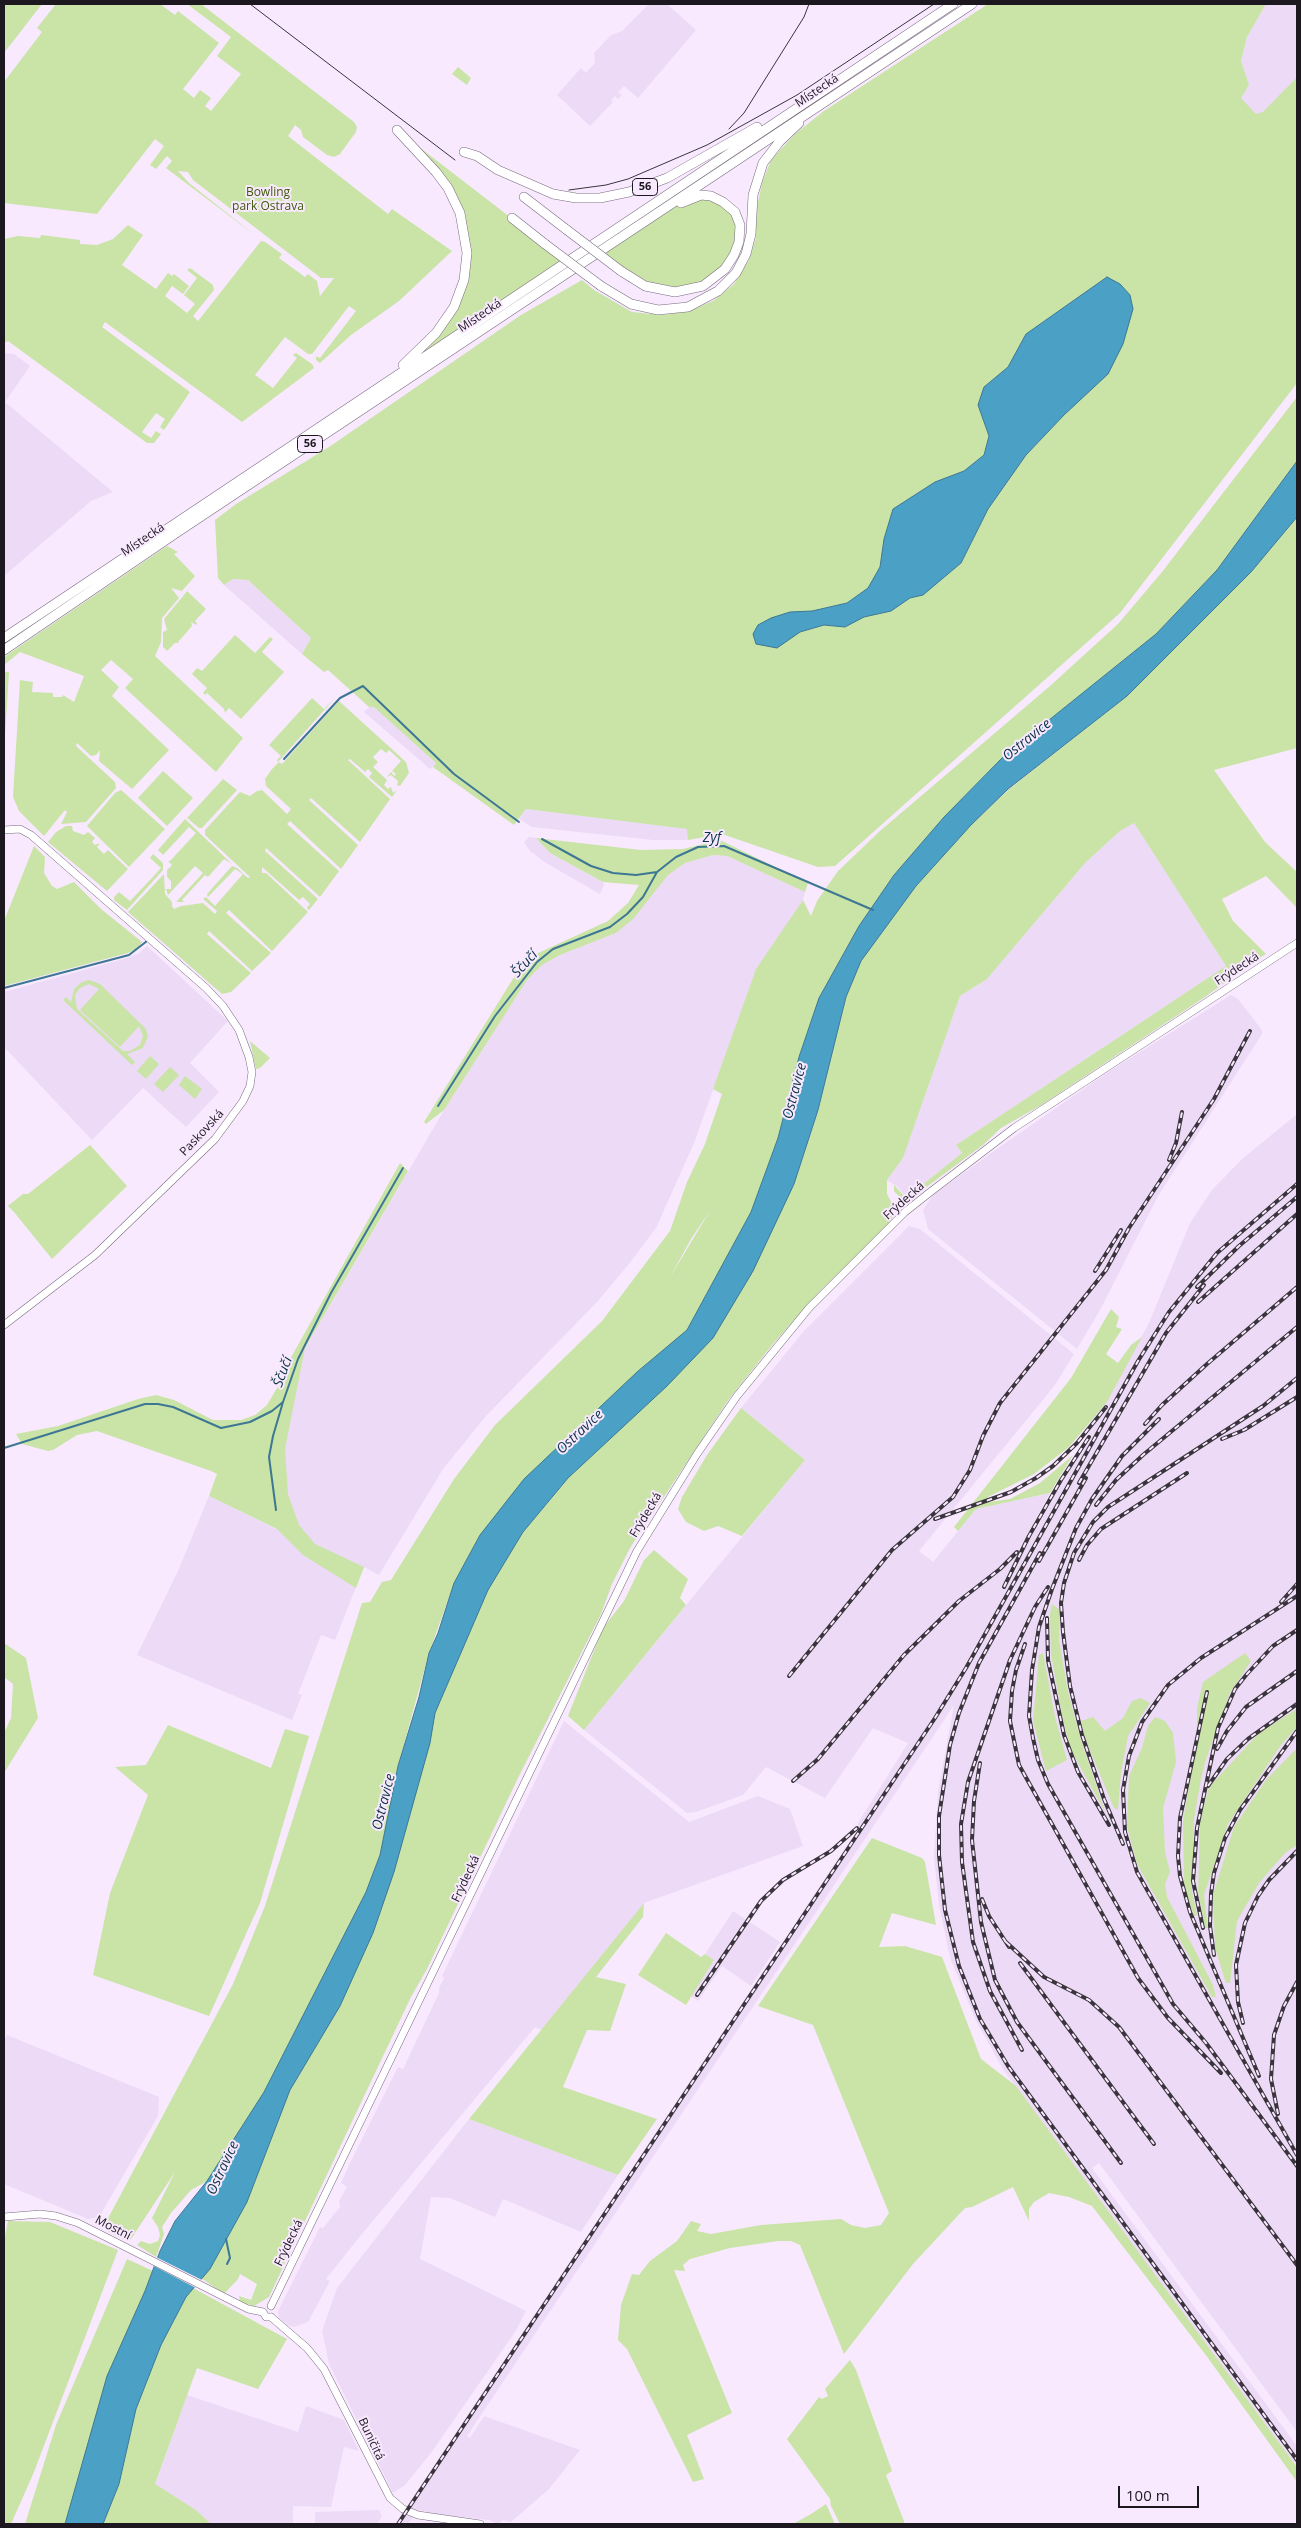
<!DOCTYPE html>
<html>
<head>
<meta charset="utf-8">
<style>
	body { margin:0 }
	#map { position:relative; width:1301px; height:2528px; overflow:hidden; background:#f8e9ff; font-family:"Open Sans",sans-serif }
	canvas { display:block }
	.frame { position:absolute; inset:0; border:5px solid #1d181f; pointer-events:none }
	.scale { position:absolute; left:1118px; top:2486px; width:81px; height:22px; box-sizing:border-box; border:2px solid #1d181f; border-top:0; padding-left:6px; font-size:15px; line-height:18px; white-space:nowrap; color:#1d181f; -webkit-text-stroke:4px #f8e9ff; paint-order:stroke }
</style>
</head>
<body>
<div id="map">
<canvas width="1301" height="2528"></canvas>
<div class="frame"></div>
<div class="scale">100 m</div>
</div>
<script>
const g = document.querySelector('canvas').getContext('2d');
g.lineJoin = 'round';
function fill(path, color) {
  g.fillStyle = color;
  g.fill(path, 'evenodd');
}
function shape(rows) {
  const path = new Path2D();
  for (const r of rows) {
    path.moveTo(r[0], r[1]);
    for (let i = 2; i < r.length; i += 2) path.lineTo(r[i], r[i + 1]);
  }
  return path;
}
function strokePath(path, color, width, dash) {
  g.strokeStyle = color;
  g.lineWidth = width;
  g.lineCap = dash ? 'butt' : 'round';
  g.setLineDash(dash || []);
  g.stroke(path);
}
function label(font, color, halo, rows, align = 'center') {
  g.font = font + ' "Open Sans",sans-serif';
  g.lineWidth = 4;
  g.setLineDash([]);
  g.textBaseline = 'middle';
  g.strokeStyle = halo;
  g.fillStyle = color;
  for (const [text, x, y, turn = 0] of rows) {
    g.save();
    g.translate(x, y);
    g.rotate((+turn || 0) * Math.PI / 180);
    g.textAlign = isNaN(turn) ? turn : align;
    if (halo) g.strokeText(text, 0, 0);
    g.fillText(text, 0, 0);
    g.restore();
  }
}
fill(shape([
	[649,4,667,4,696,30,638,98,624,86,618,92,622,95,618,99,615,96,611,100,613,102,590,126,557,95,581,68,586,73,595,63,594,53,611,35,622,31],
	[1266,4,1297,4,1297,77,1264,112,1256,114,1240,98,1249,85,1241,61,1247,37],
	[4,353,14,354,30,366,5,402,113,492,91,501,4,576],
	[233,579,248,580,311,638,302,654,224,585],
	[374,706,436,763,433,767,430,769,364,712,369,707],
	[526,809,688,829,688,840,653,840,532,827,519,819],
	[1134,823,1226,966,956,1145,962,1153,906,1198,898,1187,887,1180,903,1158,960,996,987,979,1085,863,1120,831],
	[529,837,536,838,550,853,603,882,604,885,600,894,546,863,530,851,524,842],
	[713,855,727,856,805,892,803,900,790,921,756,970,694,1143,656,1228,629,1264,597,1302,486,1416,443,1469,379,1575,364,1567,335,1640,321,1635,298,1694,302,1695,292,1720,137,1655,178,1571,209,1496,276,1529,269,1480,296,1364,444,1110,527,980,542,965,560,955,616,933,668,875,685,863],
	[147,946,228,1021,190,1063,219,1092,186,1127,143,1088,92,1140,4,1047,4,992,127,958,138,954],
	[1231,995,1238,999,1262,1030,1262,1034,1158,1196,1100,1310,1077,1349,928,1229,923,1210,933,1195,994,1151,1108,1072],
	[1297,1114,1297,2432,1099,2163,1092,2168,1297,2446,1297,2467,1032,2109,1003,2069,976,2021,950,1958,939,1905,934,1857,938,1792,954,1705,467,2436,470,2438,484,2416,580,2450,549,2489,511,2522,503,2520,498,2524,489,2520,436,2514,418,2510,408,2524,395,2524,858,1829,858,1823,908,1743,873,1728,825,1798,766,1767,743,1795,696,1812,687,1813,584,1730,805,1460,741,1408,804,1331,909,1226,920,1229,1074,1354,1055,1385,919,1551,933,1562,976,1509,1050,1493,1033,1524,1038,1526,1149,1323,1190,1223,1212,1190,1241,1160],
	[564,1721,689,1822,758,1796,790,1809,803,1846,644,1903,542,2030,535,2027,357,2240,326,2279,330,2281,308,2322,294,2327,288,2325,279,2318,278,2311,320,2227,323,2228,340,2207,339,2201,347,2187,341,2183,350,2163,398,2067,403,2069,439,1993,439,1988,444,1978,442,1976],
	[733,1911,780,1942,751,1986,722,1966,698,2001,691,1996,714,1960,705,1954],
	[7,2035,159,2097,158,2116,99,2217,88,2219,4,2184,4,2041],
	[469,2119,618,2175,581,2232,503,2199,495,2217,450,2198,431,2197,420,2259,526,2311,515,2332,431,2453,405,2485,393,2493,329,2364,322,2331,337,2288],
	[187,2395,298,2432,306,2406,344,2420,359,2451,344,2447,331,2507,293,2506,293,2524,211,2524,196,2510,155,2485],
	[379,2510,382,2516,377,2524,315,2524,315,2512]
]), '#eddaf6');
fill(shape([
	[4,4,42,4,4,53],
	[56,4,160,4,175,15,178,11,219,43,183,89,194,98,200,90,211,98,205,106,211,111,241,74,217,56,231,37,187,4,201,4,354,122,357,127,356,132,340,154,334,157,327,155,303,137,301,130,295,125,288,136,388,214,392,209,452,251,399,301,351,335,320,363,316,360,316,356,320,358,356,311,349,306,312,354,308,354,285,337,255,375,273,388,297,358,293,355,296,353,312,364,314,368,242,422,105,322,102,327,190,392,164,430,160,427,165,419,156,413,142,432,151,438,156,431,161,434,154,443,147,443,8,341,4,343,4,239,18,236,40,238,41,235,80,240,80,244,97,245,113,239,128,225,143,235,122,265,156,289,168,273,172,276,174,274,189,286,183,294,172,286,165,296,187,313,195,304,184,295,197,278,187,270,190,268,213,285,214,290,193,316,198,321,261,241,265,242,282,254,279,258,305,277,308,274,317,281,320,296,334,278,321,278,193,180,188,172,178,171,189,183,256,236,166,168,172,161,167,156,156,169,150,165,164,146,155,139,97,214,4,203,4,82,42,32,37,28],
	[988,4,1266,4,1247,37,1241,61,1249,85,1241,98,1256,114,1263,112,1297,77,1297,383,1120,613,835,866,818,867,722,834,688,840,687,829,526,809,514,825,433,767,436,763,374,707,369,707,328,670,324,672,302,654,311,638,248,580,233,579,224,585,218,578,215,520,236,504,329,447,521,315,582,280,594,290,632,312,662,315,689,311,713,301,734,284,749,260,756,238,756,212,762,183,771,160,795,134,824,111],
	[1107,277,1126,328,1123,344,1064,415,1026,455,988,509,961,563,923,595,910,598,891,611,864,617,845,627,824,625,800,632,812,611,847,603,868,588,880,567,884,539,893,509,935,482,964,471,984,455,989,436,978,405,984,387,1008,367,1026,334],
	[458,67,471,78,467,85,452,74],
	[397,130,567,261,384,384,426,344,446,319,467,267,457,205],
	[711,196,739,220,734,255,703,286,655,289,598,252,685,200],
	[1297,397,1297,461,1217,570,1156,634,1003,757,944,817,894,875,859,926,819,998,799,1057,778,1138,751,1212,687,1330,480,1535,454,1583,429,1653,398,1766,380,1855,366,1892,264,2092,207,2181,191,2190,171,2213,162,2227,164,2234,156,2257,137,2245,141,2241,150,2244,158,2241,160,2235,158,2227,152,2218,175,2172,131,2239,127,2241,105,2230,105,2224,233,1984,265,1906,362,1603,370,1602,382,1582,391,1580,454,1479,495,1425,602,1321,670,1231,687,1182,705,1144,722,1094,713,1089,756,969,803,900,811,916,817,901,838,871,880,831,1050,686,1118,624,1162,572],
	[711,1209,669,1279,691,1239],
	[1297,517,1297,748,1214,770,1265,842,1297,872,1297,908,1266,876,1222,899,1233,921,1266,954,1233,974,1234,976,1205,997,1043,1104,1001,1128,983,1145,905,1203,894,1191,894,1185,906,1198,962,1153,956,1145,1226,966,1134,823,1120,831,1085,863,987,979,960,996,903,1158,887,1180,887,1194,895,1209,891,1222,820,1291,773,1344,729,1399,630,1548,612,1584,601,1614,518,1778,427,1969,411,1997,269,2297,254,2306,240,2302,239,2296,251,2300,257,2284,240,2274,238,2279,224,2294,201,2278,210,2269,247,2202,290,2090,340,2006,435,1713,488,1590,523,1532,568,1478,621,1427,794,1184,818,1111,846,997,861,961,916,886,971,825,1008,790,1127,696,1251,572],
	[167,546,178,552,174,554,195,576,182,591,171,588,179,598,162,618,161,642,155,656,243,738,216,772,125,688,133,679,111,660,101,670,119,687,112,696,169,750,132,789,99,761,100,750,96,755,91,756,77,743,76,746,115,782,116,788,86,822,61,824,67,812,65,810,44,836,19,811,13,797,20,680,33,682,32,692,53,693,53,697,62,697,63,695,74,702,84,676,20,652,4,665,4,657],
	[198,578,187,591,206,609,195,621,197,623,196,625,191,622,192,626,178,642,179,643,175,643,167,651,163,647,163,632,167,630,164,619],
	[235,635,255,653,270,637,273,639,262,652,284,672,241,719,229,708,225,713,224,709,207,693,205,695,203,693,207,688,192,674,197,668,202,671],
	[4,672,9,672,4,752],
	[336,697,278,762,277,760,281,756,269,745,312,698,324,709],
	[339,701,406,762,409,773,400,786,397,785,398,781,391,775,387,777,391,772,394,776,396,774,392,771,401,761,389,750,386,753,381,749,373,757,378,762,373,767,387,780,384,785,388,789,391,787,393,793,397,790,392,797,369,777,372,773,368,769,365,772,350,759,348,760,390,799,360,842,311,798,309,800,358,845,341,869,290,821,287,824,339,871,320,897,266,848,265,851,318,899,309,910,307,908,310,904,303,897,299,900,262,867,262,873,266,873,308,912,272,951,229,910,226,913,271,953,252,971,209,931,207,934,251,973,231,992,222,994,128,912,164,874,165,894,172,902,172,906,174,909,181,906,203,903,215,914,217,911,203,899,206,897,215,906,243,874,235,869,208,897,207,894,232,866,237,868,248,878,250,877,205,835,205,830,240,792,250,796,257,791,262,790,287,814,291,809,266,786,265,779,272,769,279,762,282,764],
	[163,771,193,798,167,826,138,798],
	[223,779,237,790,202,828,199,828,187,818],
	[121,790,165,829,129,867,87,826,115,793],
	[185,819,232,864,224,859,208,877,205,875,182,900,184,902,178,902,175,900,177,901,203,873,195,866,168,895,166,889,171,889,171,881,167,877,167,870,172,865,168,861,170,861,196,833,189,827,163,855,158,850],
	[66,826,72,826,73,831,84,835,88,832,95,838,92,842,95,845,100,843,97,847,104,854,108,850,128,869,107,891,48,842,56,832],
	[536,838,641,850,683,849,720,840,808,883,805,892,727,856,713,855,685,863,668,875,633,919,616,933,560,955,542,965,527,980,444,1110,426,1124,424,1122,516,974,536,954,608,921,628,903,639,885,603,882,550,853],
	[34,846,45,857,44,873,52,886,57,889,74,882,101,909,142,942,137,949,128,953,4,986,4,921],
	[153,854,163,863,163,870,127,910,114,900,114,897,119,892,130,901,151,879,161,868,150,858],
	[89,980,100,984,146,1029,148,1036,143,1048,127,1054,135,1062,132,1065,63,1000,66,997,71,1002,74,989,82,982],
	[89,984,99,989,80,1010,120,1047,139,1026,143,1036,140,1045,130,1051,123,1051,77,1009,75,995,80,988],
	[250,1041,270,1058,260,1068,256,1069],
	[150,1056,159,1064,146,1079,137,1071],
	[170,1067,179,1075,163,1092,154,1084],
	[185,1076,202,1089,195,1099,179,1085],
	[90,1145,127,1186,52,1259,14,1212,8,1206,4,1209,23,1194,28,1194],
	[400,1163,408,1171,305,1348,285,1449,288,1494,299,1525,315,1544,364,1567,356,1588,303,1555,277,1529,209,1496,217,1474,211,1471,97,1431,77,1435,53,1450,48,1451,22,1444,16,1434,58,1426,138,1399,156,1395,174,1400,213,1420,241,1420,255,1415,267,1405,280,1383,289,1361],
	[1111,1309,1119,1317,1116,1327,1122,1329,1106,1354,1118,1363,1131,1345,1142,1337,1107,1402,1069,1447,1034,1474,988,1497,989,1502,1010,1499,1040,1483,1073,1455,1050,1493,976,1509,958,1531,954,1527,1071,1378],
	[741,1408,805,1460,742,1536,718,1526,704,1531,686,1522,678,1509,682,1497,707,1455],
	[654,1550,688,1579,680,1598,686,1605,584,1730,568,1716,603,1628,624,1601,644,1560],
	[1052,1604,1060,1610,1059,1640,1068,1692,1080,1737,1105,1812,1070,1748,1062,1715,1051,1654,1050,1614],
	[4,1643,26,1658,38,1718,4,1773,4,1733,11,1718,13,1684,4,1677],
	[1043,1653,1055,1717,1067,1760,1046,1771,1033,1721,1039,1655],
	[1245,1653,1251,1661,1230,1693,1205,1762,1201,1779,1194,1819,1192,1892,1197,1915,1194,1916,1184,1887,1183,1821,1197,1739,1197,1708,1203,1682],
	[1141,1698,1150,1703,1128,1736,1121,1773,1118,1810,1114,1808,1084,1736,1081,1721,1093,1717,1105,1731,1123,1718,1132,1701],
	[1297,1709,1297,1727,1281,1745,1228,1824,1204,1895,1208,1928,1205,1928,1198,1892,1200,1822,1209,1787,1260,1732],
	[1155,1717,1165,1721,1173,1733,1176,1762,1163,1808,1165,1852,1170,1872,1165,1884,1167,1897,1213,1985,1216,1997,1212,1997,1137,1864,1127,1826,1129,1776,1142,1748,1148,1726],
	[168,1725,271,1768,285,1729,309,1736,260,1903,209,2016,93,1975,110,1893,148,1795,115,1767,146,1765],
	[1297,1748,1297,1845,1285,1853,1259,1883,1237,1921,1230,1983,1226,1983,1215,1948,1213,1895,1234,1827,1266,1780],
	[872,1838,922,1858,925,1862,936,1925,892,1913,879,1947,905,1946,942,1957,981,2059,1016,2086,1297,2467,1297,2482,1208,2358,1092,2206,1069,2197,1049,2193,1034,2202,1029,2209,1029,2221,1013,2187,972,2207,965,2208,913,2264,844,2354,800,2245,791,2241,778,2241,730,2248,690,2259,683,2265,685,2271,674,2270,732,2413,687,2435,704,2479,693,2482,627,2349,618,2340,621,2305,632,2274,639,2275,650,2261,677,2241,691,2221,701,2224,697,2231,711,2234,761,2225,841,2219,851,2225,865,2228,881,2225,889,2213,813,2025,758,2006],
	[644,1903,643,1917,596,1977,626,1984,610,2031,587,2030,563,2087,657,2119,618,2175,469,2119],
	[666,1933,701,1957,705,1954,714,1960,686,2005,638,1975],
	[8,2221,50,2222,118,2250,34,2472,11,2524,4,2524,4,2242],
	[127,2259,153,2271,82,2466,65,2524,25,2524,56,2425],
	[193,2288,287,2339,258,2389,197,2368,155,2484,196,2510,211,2524,103,2524,119,2484,136,2409,161,2345,186,2297],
	[850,2360,856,2370,892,2471,886,2475,905,2524,840,2524,831,2506,830,2499,787,2439,819,2397,822,2399,828,2396,825,2389],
	[826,2504,835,2524,793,2524,811,2514]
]), '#c9e4a6');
const water = shape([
	[1107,277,1120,284,1130,295,1133,309,1123,344,1108,374,1064,415,1026,455,988,509,961,563,923,595,910,598,891,611,864,617,845,627,824,625,800,632,777,648,756,644,753,634,758,625,771,618,790,612,812,611,847,603,868,588,880,567,884,539,893,509,935,482,964,471,984,455,989,436,978,405,984,387,1008,367,1026,334,1107,277],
	[1297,461,1297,517,1251,572,1127,696,1008,789,971,825,916,886,861,961,846,997,818,1110,794,1184,753,1271,713,1338,667,1386,568,1478,523,1532,488,1590,435,1713,430,1743,394,1872,373,1933,340,2006,290,2090,247,2202,210,2269,186,2297,161,2345,136,2409,119,2484,103,2524,65,2524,107,2376,145,2291,160,2251,175,2221,207,2181,264,2092,366,1892,380,1855,398,1766,419,1697,429,1653,438,1633,454,1583,480,1535,524,1479,637,1372,687,1330,751,1212,778,1138,799,1057,819,998,859,926,894,875,944,817,1003,757,1156,634,1217,570,1297,461]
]);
fill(water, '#4ba0c6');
strokePath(water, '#3d7794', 1);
fill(shape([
	[156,2257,202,2280,196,2288,152,2265]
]), '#f8e9ff');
strokePath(shape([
	[284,759,340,698,363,686,454,774,519,822],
	[542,839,591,866,613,873,636,875,657,872,676,857,698,847,724,846,873,910],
	[4,988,129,955,147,941],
	[438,1106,495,1016,537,962,553,949,610,927,627,914,643,897,657,872],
	[4,1448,145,1404,158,1404,173,1407,221,1428,250,1422,272,1411,283,1402,298,1359,331,1293,403,1168],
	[276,1510,269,1457,273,1436,283,1402],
	[226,2239,230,2258,227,2264]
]), '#3d7794', 2);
const secondary = shape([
	[4,830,20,829,31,835,206,988,223,1006,239,1030,249,1057,252,1072,250,1086,243,1101,215,1139,95,1255,4,1325],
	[4,2217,40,2214,56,2216,78,2223,248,2309,263,2312,266,2317,271,2317],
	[271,2306,637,1551,697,1454,737,1396,809,1308,905,1212,929,1193,1014,1128,1297,943],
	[271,2317,307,2348,324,2369,390,2498,403,2509,418,2515,480,2524]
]);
const trunk = shape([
	[397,130,436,172,448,188,460,213,467,253,464,280,454,307,436,333,403,365],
	[464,152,477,156,498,170,553,194,576,198,600,198,629,192,667,178,757,127],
	[524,197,567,230],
	[512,218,545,244],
	[621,271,645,286,675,292,703,286,725,269,734,255,739,242,740,225,735,212,723,202,711,196,701,195,681,203],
	[601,286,631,304,658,310,688,307,718,291,736,273,746,254,751,234,753,195,763,163,780,141,799,123],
	[4,638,953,4],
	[4,650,176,533,972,4]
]);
strokePath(secondary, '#786b7e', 8);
strokePath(trunk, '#786b7e', 10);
strokePath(secondary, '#fff', 7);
strokePath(trunk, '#fff', 9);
strokePath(shape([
	[250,4,455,160],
	[729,129,744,113,804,17,809,4],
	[569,190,606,185,628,179,707,145,797,95,934,4]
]), '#3a343d', 1);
const rail = shape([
	[1169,1160,1176,1143,1182,1112],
	[1095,1271,1121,1230],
	[1197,1287,1239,1246,1297,1197],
	[1198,1302,1297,1214],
	[1159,1419,1122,1456,1092,1499,1076,1528,1052,1589,1039,1627,1032,1670,1029,1716,1033,1738,1038,1760,1048,1784,1173,2004,1206,2043,1297,2166],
	[1145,1424,1162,1405,1207,1364,1297,1287],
	[1222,1439,1244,1430,1297,1397],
	[1079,1483,1166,1333,1204,1285],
	[1096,1505,1116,1480,1143,1455,1297,1327],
	[935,1519,1011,1492,1036,1478,1053,1466,1077,1443,1106,1407],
	[1040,1553,979,1663,959,1713,950,1745,939,1816,939,1855,945,1910,959,1966,980,2019,1008,2066,1297,2460],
	[1079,1560,1087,1545,1101,1529,1187,1473],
	[1039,1561,1086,1478],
	[1004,1587,1029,1536,1061,1480,1089,1437],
	[1281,1602,1297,1584],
	[1047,1618,1048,1660,1064,1735,1078,1772,1109,1825],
	[1025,1644,1016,1670,1012,1691,1010,1721,1019,1765,1138,1978,1168,2018,1221,2073],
	[789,1676,892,1550,953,1497,970,1470,983,1436,1000,1403,1106,1270,1129,1228,1214,1099,1250,1031],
	[1207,1692,1180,1818,1178,1856,1180,1876,1190,1912,1259,2076],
	[1217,1749,1227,1731,1246,1707,1297,1671],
	[980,1763,974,1801,972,1840,981,1922,995,1980,1017,2022,1121,2163],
	[793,1781,818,1759,904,1655,959,1601,1000,1569,1017,1552],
	[1208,1786,1227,1759,1248,1739,1297,1704],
	[1123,1844,1104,1799,1082,1735,1070,1686,1063,1632,1061,1603,1064,1583,1074,1553,1093,1522,1108,1507,1263,1406,1297,1378],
	[982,1899,989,1916,1009,1947],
	[1203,1928,1193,1881,1197,1828,1218,1728,1235,1689,1247,1674,1273,1646,1297,1630],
	[1006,1942,1044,1977,1089,2000,1119,2027,1297,2265],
	[1214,1955,1210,1926,1211,1894,1214,1873,1225,1838,1240,1810,1297,1731],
	[1020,1963,1154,2144],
	[697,1995,761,1901,783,1880,831,1851,857,1828],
	[1243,2023,1238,2002,1236,1965,1245,1923,1258,1896,1269,1880,1297,1851],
	[1022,2050,990,1991,973,1942,962,1862,961,1824,968,1782,1010,1660,1035,1607,1048,1587],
	[1278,2114,1271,2079,1274,2035,1284,2006,1297,1982],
	[1297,2155,1137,1872,1125,1832,1123,1790,1129,1756,1142,1722,1168,1685,1201,1658,1297,1596],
	[398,2524,935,1718,966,1668,1138,1361,1169,1312,1217,1253,1297,1184]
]);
strokePath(rail, '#3a343d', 4);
strokePath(rail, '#f8e9ff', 2, [5.5]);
const trunkBridge = shape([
	[567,230,621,271],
	[545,244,601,286]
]);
strokePath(trunkBridge, '#786b7e', 10, []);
strokePath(trunkBridge, '#fff', 9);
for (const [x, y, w] of [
	[645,187,25],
	[310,444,25]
]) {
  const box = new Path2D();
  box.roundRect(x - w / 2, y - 8.5, w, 17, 4);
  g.fillStyle = '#f8e9ff';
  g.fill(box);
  strokePath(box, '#1d181f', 1);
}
label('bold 11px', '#1d181f', null, [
	["56",645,187],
	["56",310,444]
]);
label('12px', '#1d181f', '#f8e9ff', [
	["Místecká",817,91,-34],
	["Místecká",480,316,-34],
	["Místecká",143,540,-34],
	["Frýdecká",1237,969,-33],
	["Paskovská",202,1133,-47],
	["Frýdecká",904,1201,-42],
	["Frýdecká",646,1515,-59],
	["Frýdecká",466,1879,-65],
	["Mostní",113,2228,27],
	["Frýdecká",289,2243,-64],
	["Buničitá",371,2439,65]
]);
label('12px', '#40590c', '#f8e9ff', [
	["Bowling",268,193],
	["park Ostrava",268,207]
]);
label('italic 14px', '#0b3343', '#f8e9ff', [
	["Ostravice",1027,740,-39],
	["Zyf",712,838],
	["Ščučí",525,964,-48],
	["Ostravice",795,1091,-75],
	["Ščučí",283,1372,-70],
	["Ostravice",580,1432,-43],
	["Ostravice",384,1802,-76],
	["Ostravice",223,2168,-65]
]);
</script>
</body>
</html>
